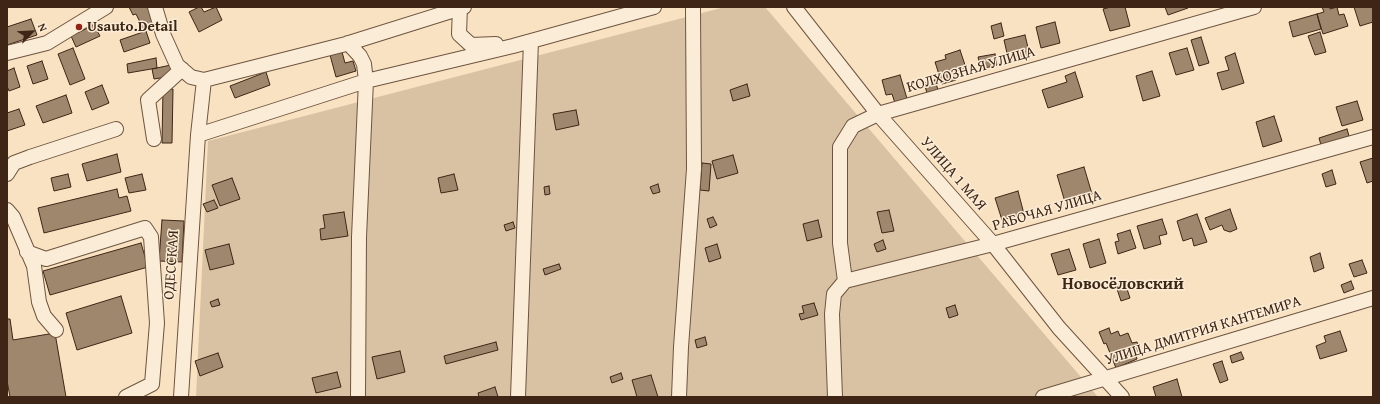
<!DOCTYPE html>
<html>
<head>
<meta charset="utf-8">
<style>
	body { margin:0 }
	#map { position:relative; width:1380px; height:404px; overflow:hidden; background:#f9e2c1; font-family:"Gentium Book Plus",serif }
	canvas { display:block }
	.frame { position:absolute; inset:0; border:8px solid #3e2515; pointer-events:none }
	.north { position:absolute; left:12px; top:12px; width:40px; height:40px; -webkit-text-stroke:3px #fbecd7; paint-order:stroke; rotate:66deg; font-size:11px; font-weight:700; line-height:16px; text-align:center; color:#3e2515 }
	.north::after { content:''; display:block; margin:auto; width:14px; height:18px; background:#3e2515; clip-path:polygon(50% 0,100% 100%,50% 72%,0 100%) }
</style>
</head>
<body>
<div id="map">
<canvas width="1380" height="404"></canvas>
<div class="frame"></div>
<div class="north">N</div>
</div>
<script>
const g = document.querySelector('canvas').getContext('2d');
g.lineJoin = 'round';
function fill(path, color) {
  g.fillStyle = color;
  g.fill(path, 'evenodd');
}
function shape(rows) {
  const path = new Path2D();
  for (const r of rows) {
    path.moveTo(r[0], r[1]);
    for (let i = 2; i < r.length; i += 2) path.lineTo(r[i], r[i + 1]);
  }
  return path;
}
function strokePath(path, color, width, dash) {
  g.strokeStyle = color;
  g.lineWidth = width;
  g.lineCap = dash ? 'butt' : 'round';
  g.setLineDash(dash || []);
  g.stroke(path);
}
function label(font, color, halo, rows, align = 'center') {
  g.font = font + ' "Gentium Book Plus",serif';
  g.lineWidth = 3;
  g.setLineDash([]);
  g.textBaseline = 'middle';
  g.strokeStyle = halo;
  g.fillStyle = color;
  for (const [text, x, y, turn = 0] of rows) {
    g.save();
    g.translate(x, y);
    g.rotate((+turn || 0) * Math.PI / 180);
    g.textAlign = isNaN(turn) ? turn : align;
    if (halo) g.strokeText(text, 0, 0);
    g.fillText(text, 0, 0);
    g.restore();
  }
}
fill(shape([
	[725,7,765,7,1098,397,196,397,208,141]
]), '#d9c2a4');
const building = shape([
	[129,7,147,7,155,23,143,28,136,14,133,15,129,7],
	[199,7,201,7,204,12,216,7,222,20,199,32,189,12,199,7],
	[1111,7,1125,7,1130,26,1110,31,1103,9,1111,7],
	[1165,7,1188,7,1188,8,1168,15,1165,7],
	[1322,7,1330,7,1330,9,1337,7,1339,15,1344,14,1348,26,1323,34,1317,14,1324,12,1322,7],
	[1354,7,1373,7,1373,22,1360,26,1354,7],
	[1317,14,1321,29,1293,37,1289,22,1317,14],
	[31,19,37,35,7,45,7,27,31,19],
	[1055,22,1060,43,1041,48,1036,27,1055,22],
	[1001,23,1004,36,994,39,991,26,1001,23],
	[94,25,100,36,76,47,71,36,94,25],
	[146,31,150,43,124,52,120,40,146,31],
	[1320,32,1326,52,1315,55,1308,36,1320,32],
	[1025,35,1030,56,1009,62,1004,40,1025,35],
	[1201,37,1209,63,1199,66,1191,40,1201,37],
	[73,48,85,79,70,85,58,54,73,48],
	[1187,48,1194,70,1176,75,1169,53,1187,48],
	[960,50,966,68,957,71,954,77,956,80,942,84,935,62,946,59,945,55,960,50],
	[342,52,345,63,353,61,356,71,336,77,330,55,342,52],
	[1235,53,1244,83,1222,90,1217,73,1229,70,1225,57,1235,53],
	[995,54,997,65,981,69,978,57,995,54],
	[156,58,157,68,128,73,127,64,156,58],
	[42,61,48,79,33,84,27,66,42,61],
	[171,65,173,76,154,79,152,69,171,65],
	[14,68,20,87,9,91,7,86,7,71,14,68],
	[1152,71,1160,96,1143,101,1136,76,1152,71],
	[266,72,270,85,235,98,230,86,266,72],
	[1075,72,1083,97,1048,108,1042,90,1067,82,1065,76,1075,72],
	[900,75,908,102,896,106,892,94,886,95,882,80,900,75],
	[935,80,938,90,927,93,924,83,935,80],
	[747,84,750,96,733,101,730,90,747,84],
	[102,85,109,103,92,110,85,92,102,85],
	[163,89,173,89,172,143,162,143,163,89],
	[66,95,72,113,43,123,36,106,66,95],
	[1357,101,1363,120,1342,126,1336,107,1357,101],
	[19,109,25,125,7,131,7,113,19,109],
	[576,110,579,125,556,130,553,114,576,110],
	[1274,116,1282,141,1263,147,1256,122,1274,116],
	[1347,129,1349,136,1321,145,1319,138,1347,129],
	[117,154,121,172,87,181,82,164,117,154],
	[733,155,738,173,717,179,712,161,733,155],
	[1373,158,1373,181,1367,183,1360,162,1373,158],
	[702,163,711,164,709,191,700,190,702,163],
	[1084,167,1092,194,1065,202,1057,175,1084,167],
	[1332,170,1336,184,1326,187,1322,174,1332,170],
	[68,174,71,187,54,191,51,178,68,174],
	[142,174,146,190,129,193,125,178,142,174],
	[454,174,458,190,441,193,438,178,454,174],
	[232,178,240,199,220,206,212,185,232,178],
	[658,184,660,192,653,194,650,187,658,184],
	[549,186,550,194,545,195,544,187,549,186],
	[117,189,119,198,127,196,131,211,44,233,38,208,117,189],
	[1018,191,1024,214,1002,220,995,198,1018,191],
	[214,200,218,208,207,212,203,204,214,200],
	[1230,209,1237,229,1230,232,1224,230,1222,225,1210,230,1205,218,1230,209],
	[889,210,894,231,882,233,877,212,889,210],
	[344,212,348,236,321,240,320,229,325,228,323,215,344,212],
	[1197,214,1207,242,1194,246,1192,238,1183,241,1177,221,1197,214],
	[713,217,717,225,710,228,707,219,713,217],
	[1162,219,1167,234,1159,236,1161,244,1144,249,1137,226,1162,219],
	[162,220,184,221,182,262,159,261,162,220],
	[818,220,822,237,807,241,803,224,818,220],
	[513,222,515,228,506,231,504,225,513,222],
	[1130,230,1136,248,1118,254,1115,242,1119,241,1117,234,1130,230],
	[1099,239,1106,263,1090,268,1083,244,1099,239],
	[883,240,886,249,877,252,874,244,883,240],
	[141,243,148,267,50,295,43,271,141,243],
	[229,244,234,264,210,270,205,250,229,244],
	[717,244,721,258,709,262,705,248,717,244],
	[1069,249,1076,270,1058,275,1051,254,1069,249],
	[1320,253,1324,268,1314,272,1310,257,1320,253],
	[1362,260,1367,273,1354,277,1349,264,1362,260],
	[559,264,561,269,545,275,543,269,559,264],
	[1351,281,1354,289,1344,293,1341,285,1351,281],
	[1125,283,1130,298,1121,301,1116,286,1125,283],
	[121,296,132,333,77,350,66,313,121,296],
	[218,299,220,305,212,307,210,302,218,299],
	[814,303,818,315,801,320,799,314,804,313,802,306,814,303],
	[955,305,958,315,949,318,946,308,955,305],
	[7,319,10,319,13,340,55,333,66,397,10,397,7,381,7,319],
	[1109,328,1111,334,1118,331,1120,336,1128,333,1132,343,1137,342,1140,350,1135,352,1137,359,1116,368,1106,343,1104,344,1099,332,1109,328],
	[1340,331,1347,351,1320,359,1316,346,1326,342,1324,336,1340,331],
	[705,337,707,345,697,348,695,340,705,337],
	[496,342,498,350,446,364,444,356,496,342],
	[400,351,405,372,377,379,372,357,400,351],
	[1241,352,1244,359,1232,363,1230,356,1241,352],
	[218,353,223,367,200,376,195,361,218,353],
	[1222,361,1228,380,1220,383,1213,364,1222,361],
	[337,372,341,387,316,393,312,378,337,372],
	[621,373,623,379,612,383,610,377,621,373],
	[651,375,658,397,637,397,632,380,651,375],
	[1177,379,1182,397,1156,397,1153,387,1177,379],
	[495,387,498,397,479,397,478,393,495,387]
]);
fill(building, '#9f876e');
strokePath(building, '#3e2515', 1);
const minor = shape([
	[155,7,163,34,177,65,191,77,204,80,346,44,464,7],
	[460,7,459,34,471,45,496,44],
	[794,7,878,114,993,244,1059,328,1122,397],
	[348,43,360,56,364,64,366,81,359,237,358,397],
	[7,53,47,43,106,7],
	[198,135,366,81,513,46,654,7],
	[154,139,148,100,182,69],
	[7,174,14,163,30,157,116,129],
	[7,210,13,217,34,266,39,302,44,316,56,330],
	[27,252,46,259,145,228,151,237,157,323,152,384,126,397],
	[845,281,840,243,840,147,853,126,878,114,1254,7],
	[181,397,198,135,204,80],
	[518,397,531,41],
	[679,397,681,347,694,169,693,7],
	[835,397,832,314,834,294,845,281,993,244,1373,137],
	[1043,397,1373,298]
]);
strokePath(minor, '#6d5440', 16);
strokePath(minor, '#fbecd7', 14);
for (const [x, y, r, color] of [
	[79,27,4,"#8f2418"]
]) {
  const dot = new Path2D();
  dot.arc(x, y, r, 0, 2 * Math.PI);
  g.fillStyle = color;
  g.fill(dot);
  strokePath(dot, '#fbecd7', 1.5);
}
label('bold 15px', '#3e2515', '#fbecd7', [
	["Usauto.Detail",87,27]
], 'left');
label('15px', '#3e2515', '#fbecd7', [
	["КОЛХОЗНАЯ УЛИЦА",971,70,-16],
	["УЛИЦА 1 МАЯ",953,174,49],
	["РАБОЧАЯ УЛИЦА",1047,211,-16],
	["ОДЕССКАЯ",172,265,-86],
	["УЛИЦА ДМИТРИЯ КАНТЕМИРА",1203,331,-17]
]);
label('bold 17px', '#3e2515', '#fbecd7', [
	["Новосёловский",1123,285]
]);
</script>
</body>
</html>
